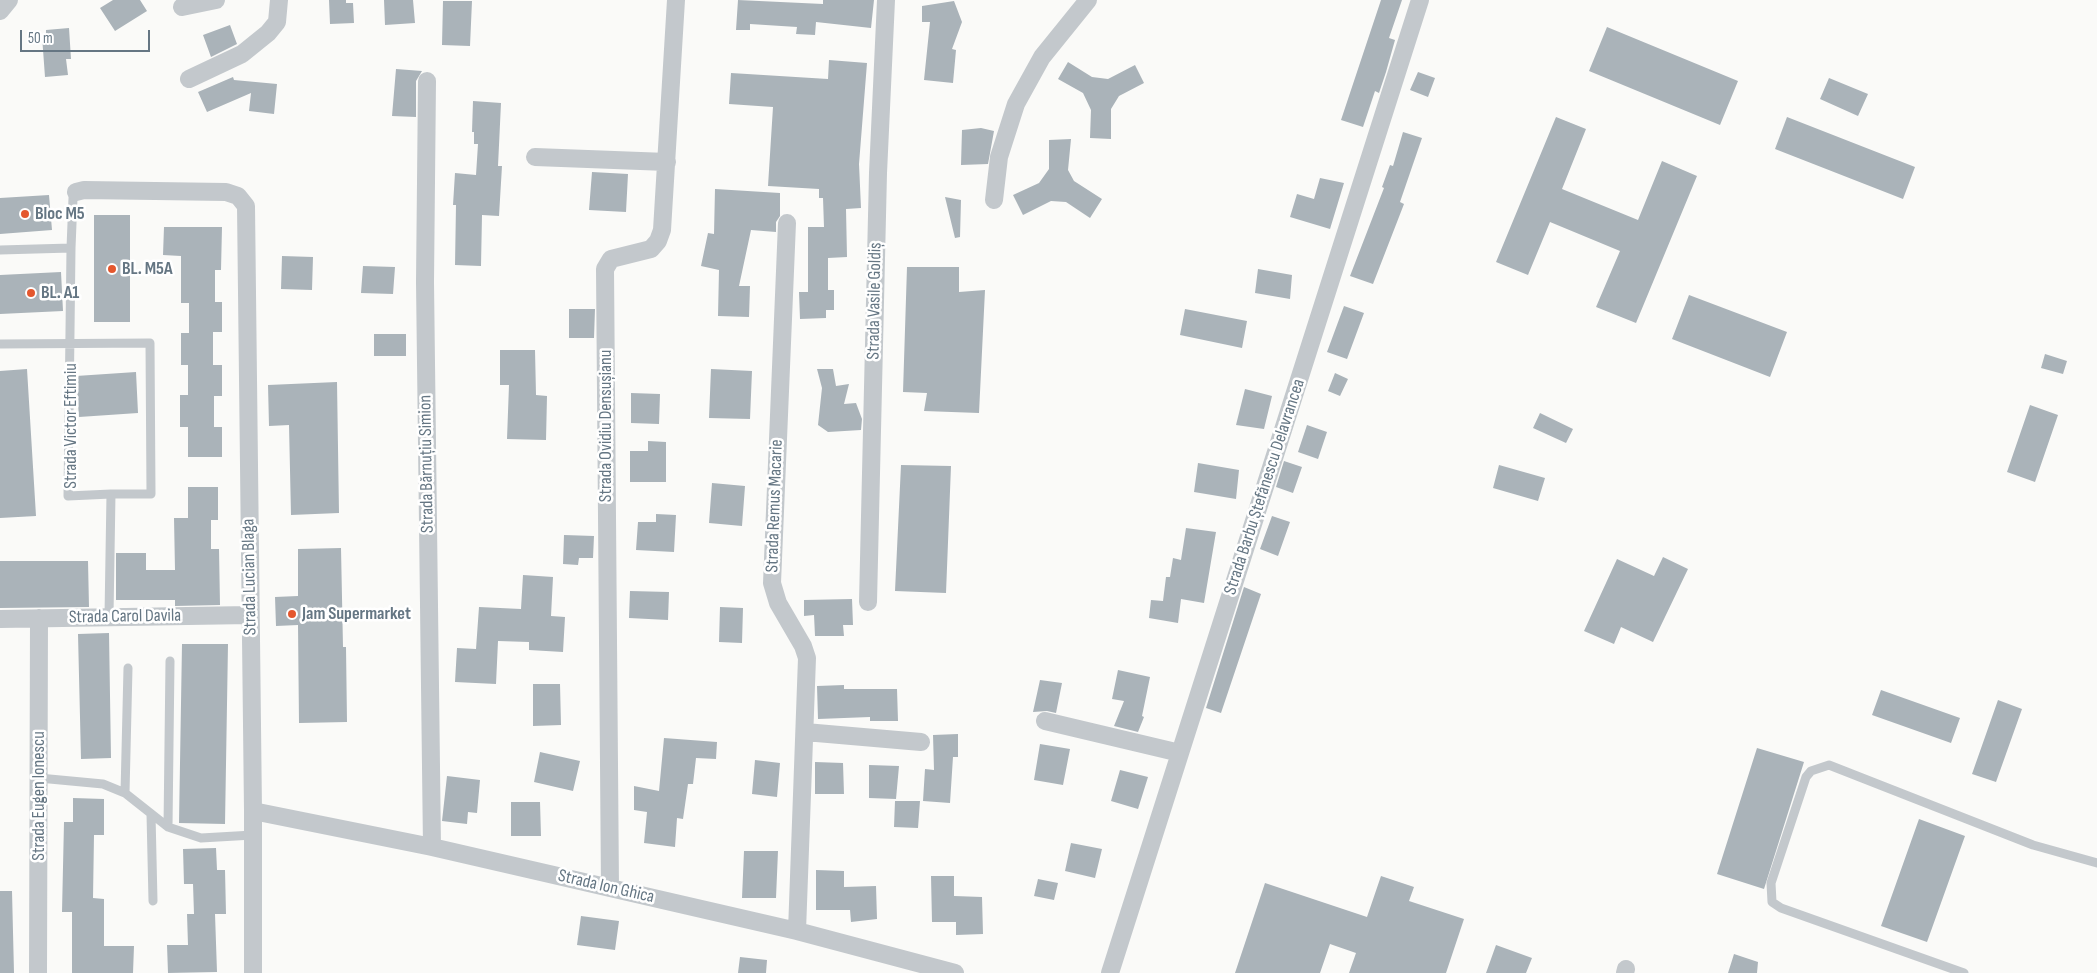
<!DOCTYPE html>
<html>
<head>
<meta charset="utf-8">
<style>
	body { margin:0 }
	#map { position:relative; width:2097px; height:973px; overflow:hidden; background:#fafaf8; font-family:"Sofia Sans Condensed",sans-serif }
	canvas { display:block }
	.scale { position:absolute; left:20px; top:30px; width:130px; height:22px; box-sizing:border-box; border:2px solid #657683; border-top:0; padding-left:6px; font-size:15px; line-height:18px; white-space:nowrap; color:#657683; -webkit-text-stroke:4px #fff; paint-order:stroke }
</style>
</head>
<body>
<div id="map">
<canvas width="2097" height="973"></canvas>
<div class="scale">50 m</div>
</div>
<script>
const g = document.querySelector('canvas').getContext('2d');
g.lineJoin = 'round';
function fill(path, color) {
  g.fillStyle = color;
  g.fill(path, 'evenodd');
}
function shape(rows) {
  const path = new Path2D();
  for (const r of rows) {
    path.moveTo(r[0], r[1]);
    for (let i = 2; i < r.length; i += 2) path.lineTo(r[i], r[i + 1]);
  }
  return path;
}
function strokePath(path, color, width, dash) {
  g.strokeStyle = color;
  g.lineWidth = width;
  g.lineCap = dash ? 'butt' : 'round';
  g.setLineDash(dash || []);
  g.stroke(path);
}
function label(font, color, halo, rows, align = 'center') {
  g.font = font + ' "Sofia Sans Condensed",sans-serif';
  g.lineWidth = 5;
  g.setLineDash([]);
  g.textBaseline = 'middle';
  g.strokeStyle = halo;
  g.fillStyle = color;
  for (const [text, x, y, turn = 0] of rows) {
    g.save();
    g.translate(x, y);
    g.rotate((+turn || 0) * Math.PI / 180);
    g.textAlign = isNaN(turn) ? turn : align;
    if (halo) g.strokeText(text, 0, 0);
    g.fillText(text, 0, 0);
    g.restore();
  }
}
fill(shape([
	[113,0,140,0,147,11,115,31,100,8],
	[329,0,346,0,346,3,353,3,354,23,330,24],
	[384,0,413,0,415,23,385,25],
	[738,0,823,4,823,0,874,0,871,28,816,22,815,35,796,34,797,27,750,24,750,30,736,30],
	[1381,0,1402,0,1389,38,1395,40,1386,72,1379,93,1375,91,1363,127,1341,120],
	[443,1,472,1,470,46,442,45],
	[954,1,962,22,952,49,956,50,953,83,924,80,930,22,922,22,922,6],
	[230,25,237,44,211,57,203,35],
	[1607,27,1738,81,1720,125,1589,71],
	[69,28,71,59,66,59,68,75,45,77,42,36,46,36,46,30],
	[829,60,867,63,859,164,861,208,846,209,847,257,828,258,828,290,834,290,834,310,826,310,826,318,800,319,799,292,808,292,808,227,824,227,823,198,819,198,819,189,768,186,773,107,729,104,731,73,828,79],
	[1068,62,1092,77,1108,79,1135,65,1144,83,1119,96,1111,109,1111,139,1090,138,1091,110,1083,93,1058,79],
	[396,69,422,71,416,81,416,117,392,116],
	[1418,72,1435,78,1428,97,1410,90],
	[233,77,234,80,277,84,274,114,249,111,251,93,207,112,198,92],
	[1829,78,1868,94,1858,116,1820,99],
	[473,101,501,103,498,166,502,166,499,216,482,215,481,266,455,265,456,205,453,205,455,173,476,175,478,144,474,144,474,132,472,132],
	[1556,117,1586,129,1562,189,1638,220,1662,161,1697,176,1636,323,1596,307,1620,251,1550,222,1528,275,1496,262],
	[1787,117,1915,167,1903,199,1775,149],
	[981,128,994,131,988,164,961,165,962,130],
	[1403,132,1422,138,1400,202,1404,204,1373,284,1350,276,1384,188,1382,187,1390,165,1393,166],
	[1071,139,1068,170,1074,181,1102,199,1090,218,1066,202,1051,201,1023,215,1013,195,1039,183,1049,169,1049,140],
	[592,172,628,174,626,212,589,210],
	[1320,178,1344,183,1330,229,1290,217,1297,194,1314,199],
	[715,189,780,193,780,216,776,222,776,232,751,230,739,286,750,286,749,317,718,316,719,270,701,266,708,233,714,234],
	[49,195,52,230,0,234,0,198],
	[945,197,961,200,960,237,955,238],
	[94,215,130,215,130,322,94,322],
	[164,227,222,227,221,270,215,270,215,302,222,302,222,332,213,332,213,365,222,365,222,396,214,396,214,427,222,427,222,457,188,457,188,427,180,427,180,395,188,395,188,365,181,365,181,333,189,333,189,303,181,303,181,256,163,255],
	[282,256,313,257,312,290,281,289],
	[363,266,395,267,393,294,361,293],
	[907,267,959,267,959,292,985,290,979,413,924,411,927,393,903,392],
	[1258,269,1292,275,1290,299,1255,293],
	[61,272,63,311,0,314,0,275],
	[1689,295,1787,332,1770,377,1672,339],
	[1344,306,1364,313,1347,359,1327,352],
	[569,309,595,309,594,338,569,338],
	[1185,309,1247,321,1242,348,1180,335],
	[374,334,406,334,406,356,374,356],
	[500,350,535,350,536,395,547,396,546,440,507,439,509,385,500,385],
	[2045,354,2067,361,2063,374,2041,368],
	[27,369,36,516,0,518,0,371],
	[711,369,752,371,750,419,709,418],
	[817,369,833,369,836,386,849,384,844,404,856,403,862,419,861,430,828,432,818,425,822,388],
	[136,372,138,413,79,417,76,376],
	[1335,373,1348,379,1340,396,1328,391],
	[337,382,339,513,291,515,289,425,269,426,268,385],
	[1245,389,1272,396,1264,429,1236,425],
	[631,393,660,394,659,424,631,423],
	[2030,405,2058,415,2035,482,2007,472],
	[1540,413,1573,429,1566,443,1533,428],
	[1307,425,1327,432,1318,459,1298,452],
	[648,441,666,442,666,482,630,482,630,451,648,451],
	[1284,461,1302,467,1293,493,1276,487],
	[1198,463,1239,470,1236,499,1194,492],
	[901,465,951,466,946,593,895,591],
	[1499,465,1545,478,1538,501,1493,488],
	[712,483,745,486,742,526,709,523],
	[188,487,218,487,218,520,211,520,211,549,219,549,220,605,175,606,175,600,116,600,116,553,146,553,146,570,175,570,174,518,188,518],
	[656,514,676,515,674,552,636,550,638,522,656,522],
	[1272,516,1290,522,1278,556,1260,549],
	[1186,528,1216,532,1204,603,1181,599,1178,623,1149,618,1151,600,1163,601,1166,577,1170,577,1173,558,1181,560],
	[564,535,594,536,593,558,579,558,578,565,563,564],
	[341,548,343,647,346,647,347,722,299,723,298,625,276,626,275,597,298,596,298,549],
	[1663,557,1688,569,1653,642,1621,627,1614,644,1584,631,1617,559,1654,576],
	[0,561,88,561,89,607,0,608],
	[523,575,553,577,551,616,565,617,563,652,529,650,529,642,498,641,496,684,455,682,457,648,476,649,479,607,521,609],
	[1244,587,1261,594,1221,713,1206,708],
	[630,591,669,592,668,620,629,618],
	[852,599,853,625,843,625,844,636,815,636,814,615,804,616,804,600],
	[720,607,743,608,742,643,719,642],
	[109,633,111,758,81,759,78,634],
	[182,644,228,644,225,824,179,823],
	[1118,670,1150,677,1142,716,1144,717,1138,732,1114,726,1124,701,1112,699],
	[1040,680,1062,683,1056,713,1047,711,1033,712],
	[533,684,560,684,561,725,533,726],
	[844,685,844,689,897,689,898,721,870,721,870,717,818,719,817,686],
	[1881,690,1960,718,1951,743,1872,715],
	[1998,700,2022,709,1996,782,1972,774],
	[958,734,958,757,953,757,950,803,923,801,925,769,934,770,933,735],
	[664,738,717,742,716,759,696,758,693,784,688,784,683,819,677,818,675,847,644,843,647,812,634,810,634,786,659,791],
	[1040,744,1070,749,1063,785,1034,780],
	[1757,748,1804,762,1764,889,1717,874],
	[540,752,580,761,573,791,534,782],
	[755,760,780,763,777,797,752,794],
	[815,762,843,763,844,794,815,794],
	[869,765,899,766,896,799,869,798],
	[1120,770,1148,777,1138,809,1111,801],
	[447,776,480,780,477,813,468,812,467,824,442,821],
	[73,798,104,799,104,835,94,835,93,898,104,899,104,946,134,946,133,973,72,973,72,912,62,912,64,822,73,822],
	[895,801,920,801,918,828,894,827],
	[511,802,540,802,541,836,511,836],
	[1919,819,1965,836,1927,942,1881,926],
	[1071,843,1102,849,1095,878,1065,871],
	[216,848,217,870,225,870,226,914,215,914,217,972,168,973,167,945,188,945,187,914,194,914,193,884,184,884,183,849],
	[744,851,778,851,776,898,742,898],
	[816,870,844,871,844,887,876,886,877,919,851,922,850,910,816,910],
	[931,876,954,876,954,896,982,897,983,934,956,935,956,922,932,922],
	[1381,876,1414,887,1409,901,1464,919,1446,973,1349,973,1356,953,1330,944,1320,973,1235,973,1265,883,1367,917],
	[1038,879,1058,883,1054,900,1034,896],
	[0,891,12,891,14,973,0,973],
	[581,916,619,921,615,950,577,945],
	[1496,945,1532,958,1526,973,1486,973],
	[1734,954,1758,962,1757,973,1728,973],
	[740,957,767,960,766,973,738,973]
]), '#aab3b9');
strokePath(shape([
	[76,192,73,198,71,248,68,496,111,494,109,616],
	[0,250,71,248],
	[0,344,150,343,151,494,111,494],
	[39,778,103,784,125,793,168,827,201,838,253,835],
	[125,793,128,668],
	[151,814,153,901],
	[168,827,170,661],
	[1964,973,1781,908,1772,902,1771,883,1806,777,1811,771,1829,765,2033,845,2097,863]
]), '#c3c8cc', 9);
strokePath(shape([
	[182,7,216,0],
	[0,11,9,0],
	[189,79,242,54,268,33,277,22,279,0],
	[427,81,425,282,432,847],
	[535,157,667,162],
	[76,192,84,190,226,192,238,196,246,206,253,811,253,973],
	[994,200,999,157,1016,104,1042,57,1088,0],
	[787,223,772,583,778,603,803,646,807,658,797,931],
	[868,602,878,173,886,0],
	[0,619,250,615],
	[1045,721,1180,753],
	[805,732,921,742],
	[253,811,432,847,797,931,955,973],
	[610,888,605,269,611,259,651,249,658,241,662,230,676,0],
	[38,973,39,618],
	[1110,973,1420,0],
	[1625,973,1626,969]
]), '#c3c8cc', 18);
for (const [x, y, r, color] of [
	[25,214,5,"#e4572e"],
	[112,269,5,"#e4572e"],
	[31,293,5,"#e4572e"],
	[292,614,5,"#e4572e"]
]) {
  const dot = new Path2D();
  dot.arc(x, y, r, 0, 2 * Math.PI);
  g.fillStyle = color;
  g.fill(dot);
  strokePath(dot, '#fff', 2);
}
label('bold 18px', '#657683', '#fff', [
	["Bloc M5",35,214],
	["BL. M5A",122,269],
	["BL. A1",41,293],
	["Jam Supermarket",302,614]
], 'left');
label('18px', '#657683', '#fff', [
	["Strada Vasile Goldiș",875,301,-89],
	["Strada Victor Eftimiu",71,426,-90],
	["Strada Ovidiu Densușianu",606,426,-90],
	["Strada Bărnuțiu Simion",427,464,-91],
	["Strada Barbu Ștefănescu Delavrancea",1265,487,-72],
	["Strada Remus Macarie",775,506,-88],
	["Strada Lucian Blaga",250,577,-91],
	["Strada Carol Davila",125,617,-1],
	["Strada Eugen Ionescu",39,796,-90],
	["Strada Ion Ghica",606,887,13]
]);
</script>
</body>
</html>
